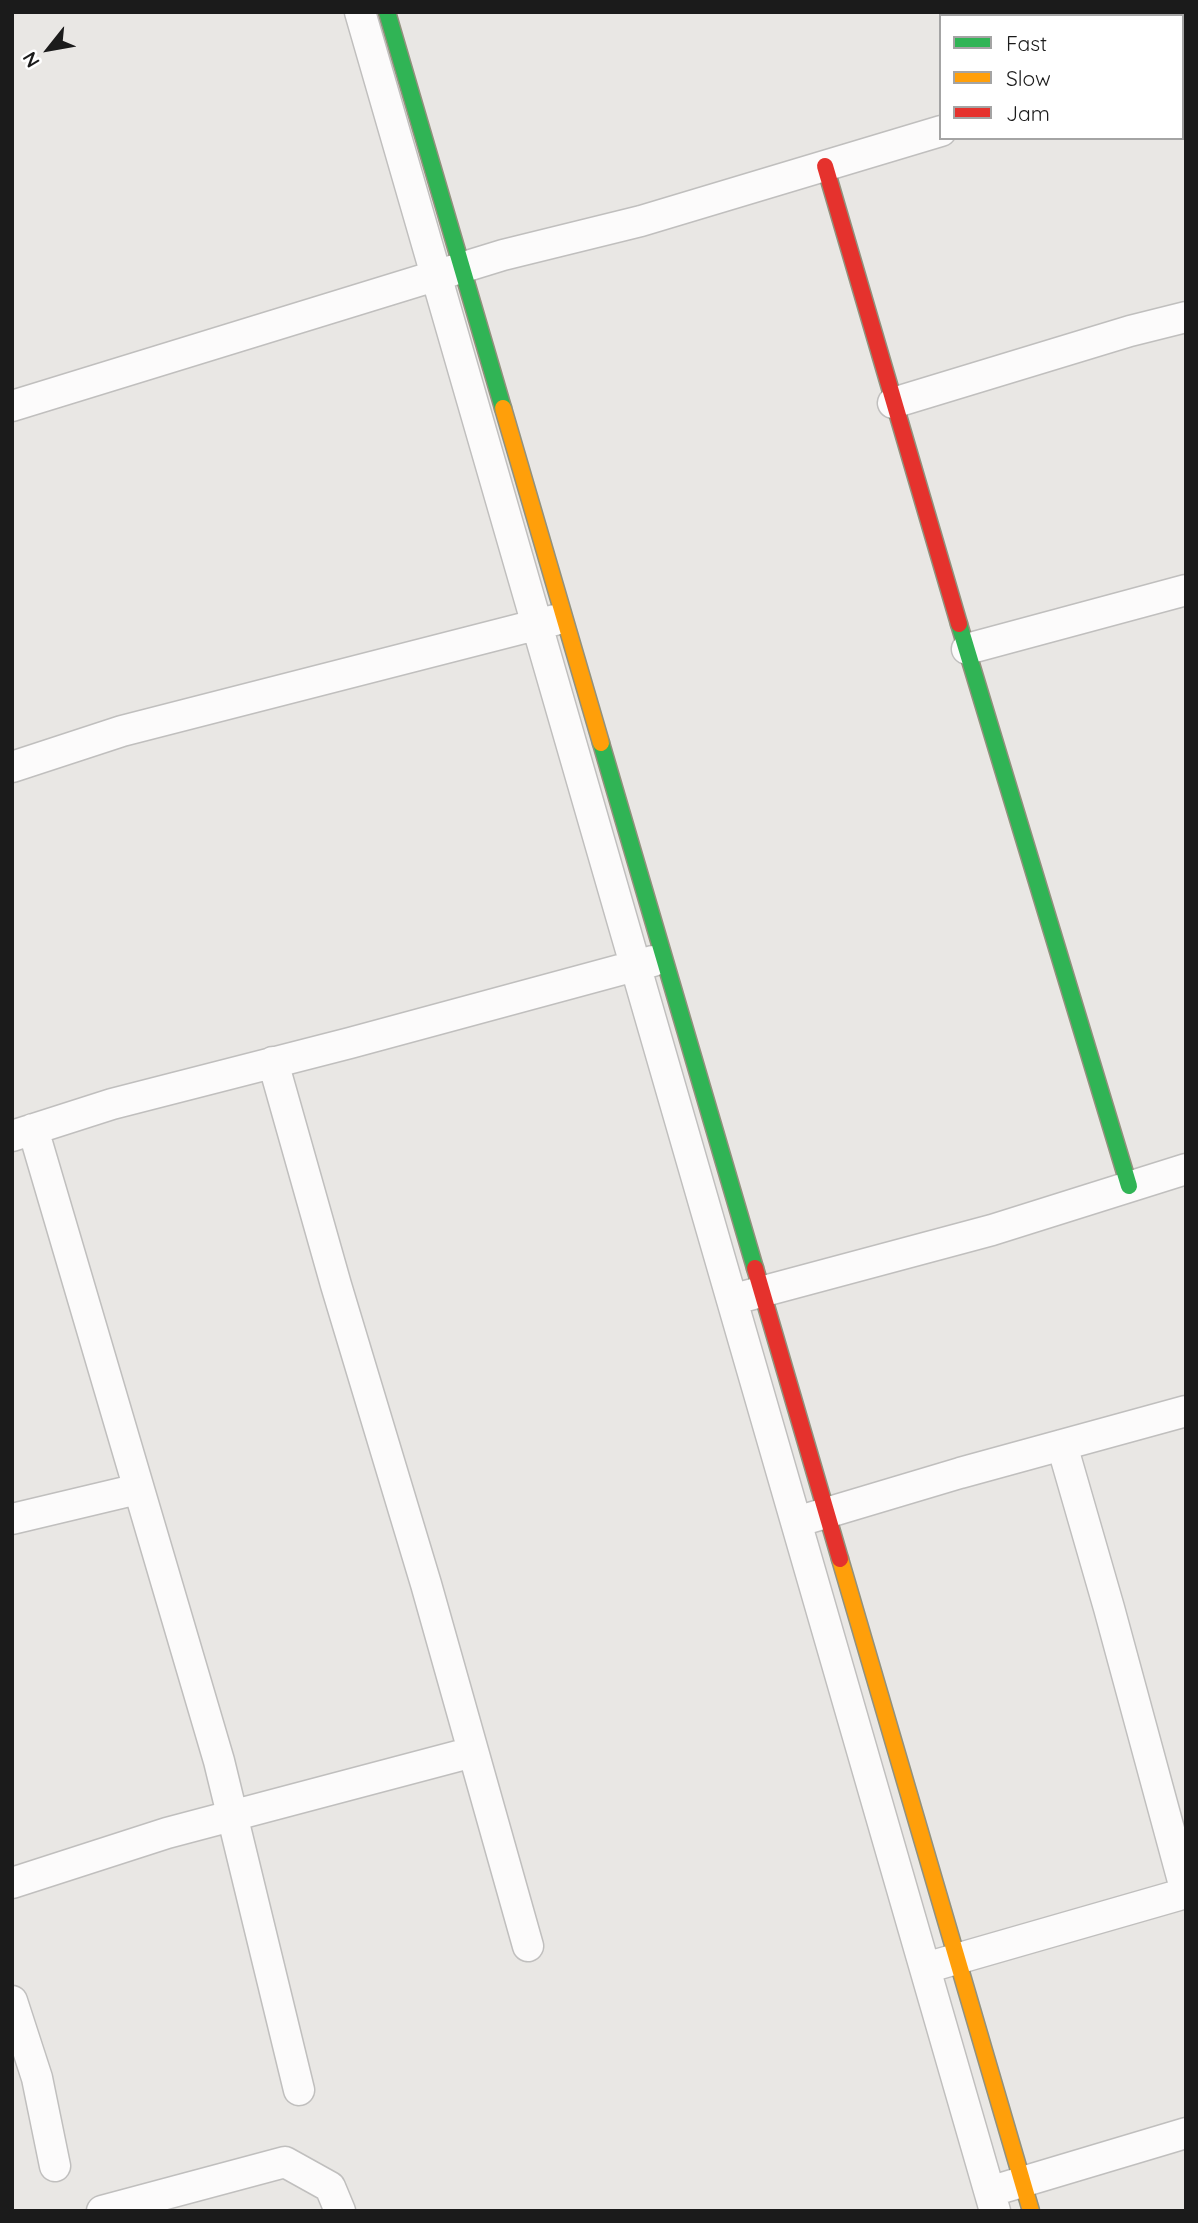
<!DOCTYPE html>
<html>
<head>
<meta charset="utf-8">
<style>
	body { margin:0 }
	#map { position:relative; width:1198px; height:2223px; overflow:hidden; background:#e9e7e4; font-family:Quicksand,sans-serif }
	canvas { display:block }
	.frame { position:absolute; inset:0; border:14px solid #1b1b1b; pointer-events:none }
	.legend { position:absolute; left:939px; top:14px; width:245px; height:126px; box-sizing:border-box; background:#fff; border:2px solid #a4a4a4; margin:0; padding:9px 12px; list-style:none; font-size:21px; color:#1b1b1b }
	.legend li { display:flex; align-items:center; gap:14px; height:35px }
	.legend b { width:35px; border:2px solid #a4a4a4 }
	.north { position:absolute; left:14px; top:14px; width:70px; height:70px; -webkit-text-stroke:5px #fff; paint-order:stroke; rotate:239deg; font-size:19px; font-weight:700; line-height:28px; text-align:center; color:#1b1b1b }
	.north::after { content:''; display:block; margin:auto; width:24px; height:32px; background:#1b1b1b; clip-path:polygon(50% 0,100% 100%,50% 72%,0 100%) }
</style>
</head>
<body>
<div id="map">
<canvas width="1198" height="2223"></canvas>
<div class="frame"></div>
<ul class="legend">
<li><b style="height:9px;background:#30b455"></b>Fast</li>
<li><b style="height:9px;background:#ff9f0a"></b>Slow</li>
<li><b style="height:9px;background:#e5322d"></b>Jam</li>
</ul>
<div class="north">N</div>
</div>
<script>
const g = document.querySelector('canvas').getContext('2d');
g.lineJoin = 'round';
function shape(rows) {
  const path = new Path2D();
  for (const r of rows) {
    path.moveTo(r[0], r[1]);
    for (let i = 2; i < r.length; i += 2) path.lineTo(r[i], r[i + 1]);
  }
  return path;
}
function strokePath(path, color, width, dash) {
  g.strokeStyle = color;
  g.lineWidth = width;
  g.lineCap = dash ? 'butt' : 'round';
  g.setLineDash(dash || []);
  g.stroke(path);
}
const street = shape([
	[360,12,995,2211],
	[1182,54,1186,53],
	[893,403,1130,331,1186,317],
	[12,406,503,255,641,221,941,131],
	[967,649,1186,590],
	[12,767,122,731,555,620],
	[273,1062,336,1285,426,1584,528,1946],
	[33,1129,219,1761,299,2090],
	[12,1136,112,1104,350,1043,653,961],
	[742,1297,992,1230,1186,1169],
	[1062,1445,1109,1608,1186,1892],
	[12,1519,138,1489],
	[806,1519,960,1473,1186,1411],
	[12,1883,167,1833,473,1752],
	[939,1964,1186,1893],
	[12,2001,37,2078,55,2166],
	[1002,2188,1186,2133],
	[102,2211,285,2162,330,2187,340,2211]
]);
const fast = shape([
	[387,12,503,408],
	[959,624,1129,1186],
	[601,743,755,1268]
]);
const slow = shape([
	[503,408,601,743],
	[840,1559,1031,2211]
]);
const jam = shape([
	[825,166,959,624],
	[755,1268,840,1559]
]);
strokePath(street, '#c0bfbe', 33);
strokePath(fast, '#92917d', 19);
strokePath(slow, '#92917d', 19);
strokePath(jam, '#92917d', 19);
strokePath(street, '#fcfbfb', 30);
strokePath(fast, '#30b455', 16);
strokePath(slow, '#ff9f0a', 16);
strokePath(jam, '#e5322d', 16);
</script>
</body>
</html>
